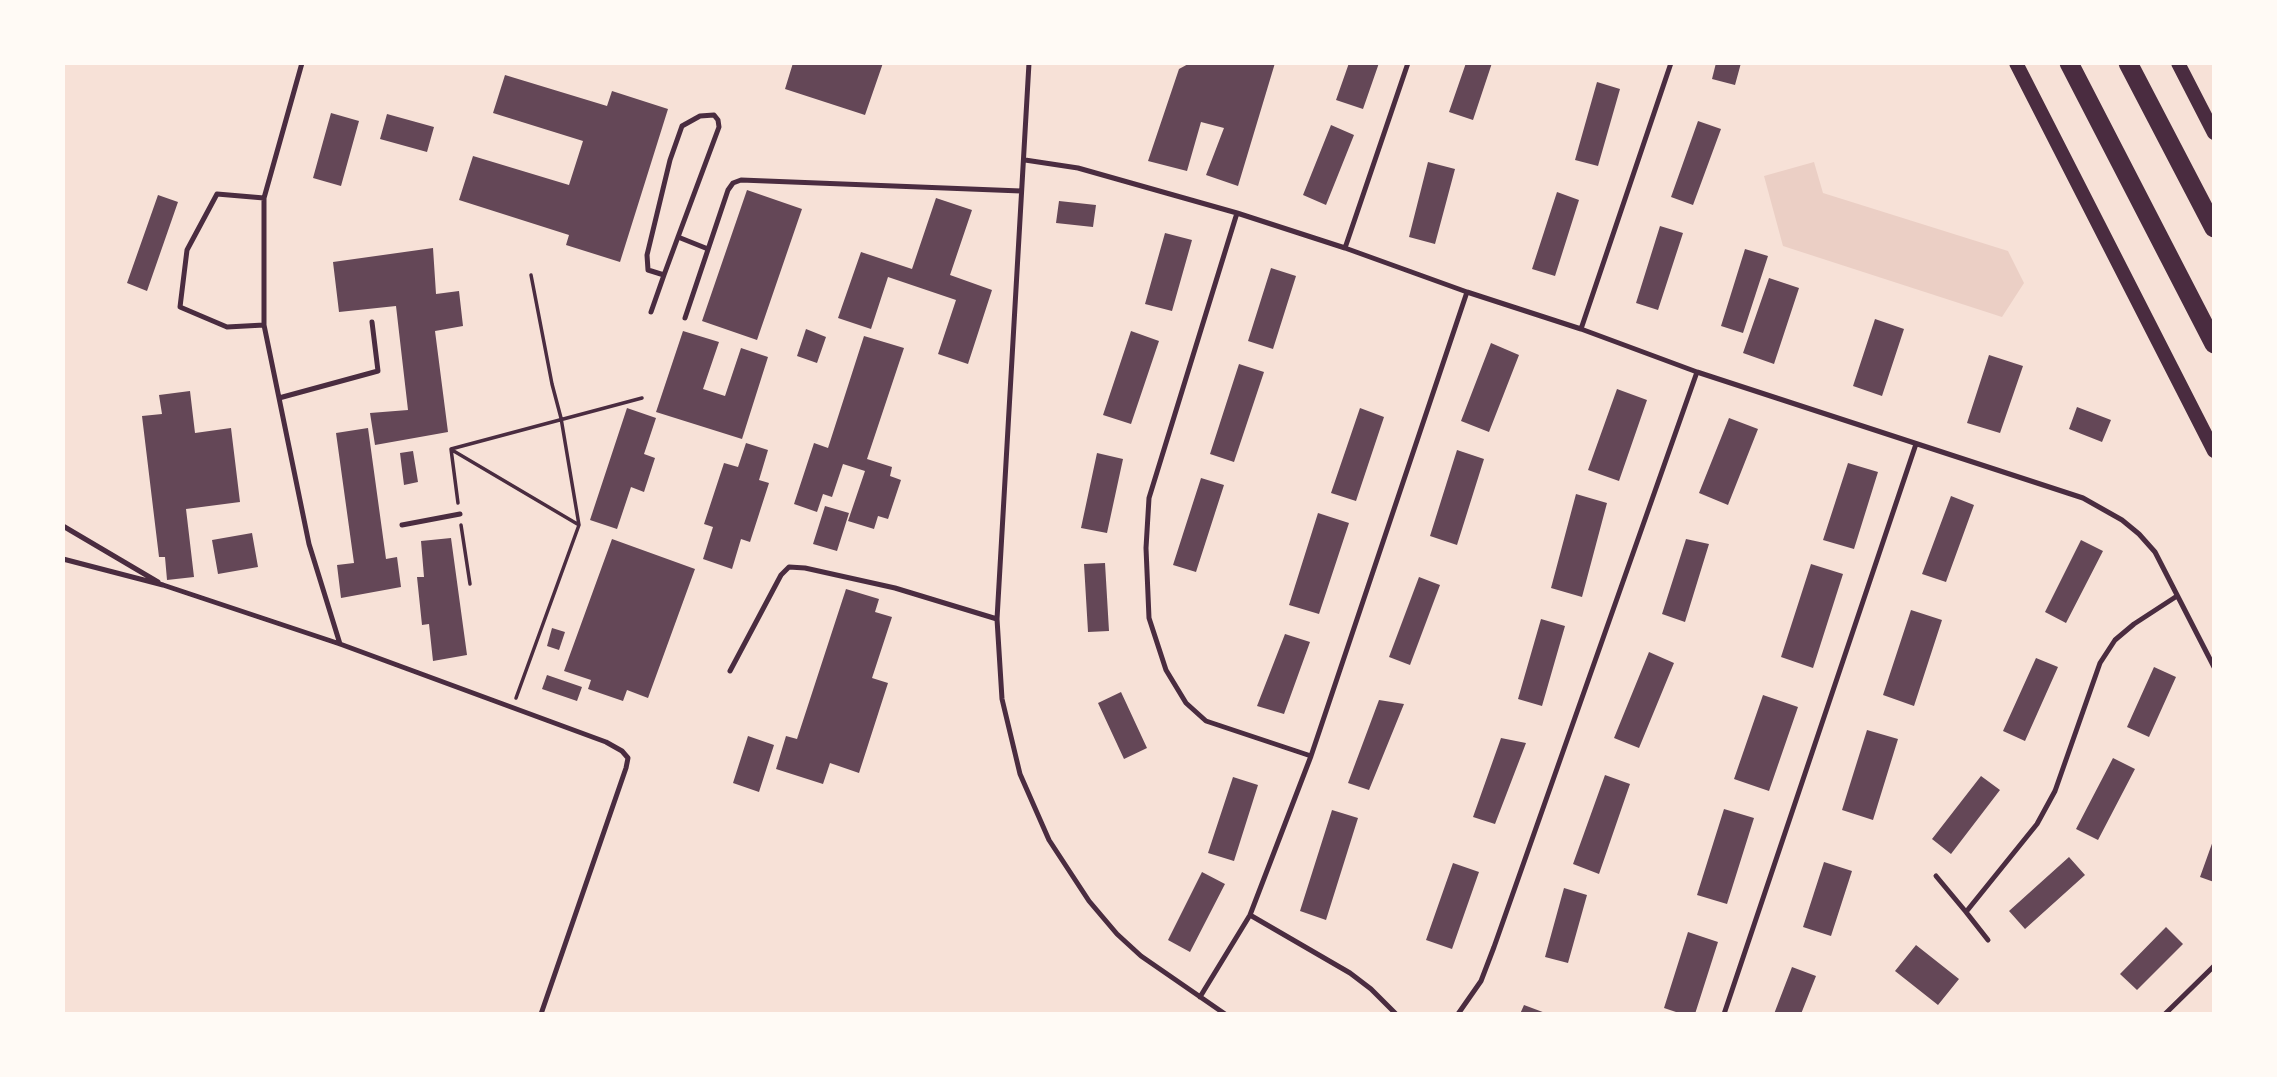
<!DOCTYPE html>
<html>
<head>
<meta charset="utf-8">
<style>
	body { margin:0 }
	#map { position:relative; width:2277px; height:1077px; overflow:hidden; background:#f7e1d7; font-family:"Fira Sans",sans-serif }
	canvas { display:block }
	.frame { position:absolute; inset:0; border:65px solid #fffaf5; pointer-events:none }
</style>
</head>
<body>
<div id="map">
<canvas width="2277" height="1077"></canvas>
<div class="frame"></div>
</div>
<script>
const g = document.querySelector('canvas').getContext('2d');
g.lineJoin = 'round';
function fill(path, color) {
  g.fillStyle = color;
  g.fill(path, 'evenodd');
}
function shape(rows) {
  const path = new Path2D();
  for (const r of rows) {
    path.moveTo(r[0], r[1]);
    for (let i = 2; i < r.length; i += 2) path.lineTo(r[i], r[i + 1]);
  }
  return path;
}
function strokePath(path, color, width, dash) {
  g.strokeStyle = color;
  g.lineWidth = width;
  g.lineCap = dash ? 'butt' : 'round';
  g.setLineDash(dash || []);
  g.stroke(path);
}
fill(shape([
	[1814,162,1823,193,2008,251,2024,283,2002,317,1783,246,1764,176]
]), '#ebcfc5');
fill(shape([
	[793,63,883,63,865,115,785,89],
	[1190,63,1275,63,1238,186,1206,175,1224,128,1201,122,1187,171,1148,161,1179,69],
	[1349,63,1379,63,1363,109,1336,100],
	[1466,63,1492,63,1473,120,1449,112],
	[1716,63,1741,63,1735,85,1712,79],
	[505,75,607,106,612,91,668,109,620,262,566,245,569,235,459,200,473,156,569,185,583,141,493,113],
	[1597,82,1620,89,1598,166,1575,160],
	[331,113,359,121,341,186,313,178],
	[387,114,434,127,427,152,380,139],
	[1698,121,1721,129,1693,205,1671,197],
	[1331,125,1354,135,1326,205,1303,195],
	[1428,162,1455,169,1435,244,1409,237],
	[747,190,802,209,757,340,702,321],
	[1557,192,1579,200,1555,276,1532,269],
	[158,195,178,202,147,291,127,283],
	[936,198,972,210,950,275,992,290,968,364,938,354,956,300,888,277,871,329,838,318,861,252,912,269],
	[1059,201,1096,205,1093,227,1056,223],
	[1660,226,1683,233,1658,310,1636,303],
	[1165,233,1192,240,1172,311,1145,304],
	[433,248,436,294,459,291,463,326,435,331,448,432,375,445,370,413,408,410,396,306,339,312,333,262],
	[1745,249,1768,256,1743,333,1721,326],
	[1271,268,1296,276,1273,349,1248,341],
	[1769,278,1799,288,1774,364,1743,353],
	[1875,319,1904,329,1882,396,1853,386],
	[806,329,826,337,817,363,797,356],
	[683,331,719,342,703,389,725,396,741,348,768,357,742,439,656,412],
	[1131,331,1159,341,1131,424,1103,415],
	[864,336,904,348,867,459,892,467,890,476,901,480,888,519,878,516,874,529,848,521,865,471,843,464,832,497,823,494,817,512,794,504,814,443,828,448],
	[1491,343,1519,355,1489,432,1461,421],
	[1989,355,2023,366,2000,433,1967,423],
	[1239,364,1264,372,1234,462,1210,454],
	[1617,389,1647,400,1619,481,1588,470],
	[190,391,195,433,231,428,240,502,186,509,194,577,167,580,165,557,159,557,142,416,162,414,159,395],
	[2077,407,2111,420,2102,442,2069,429],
	[627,408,656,418,644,454,655,458,644,492,631,487,617,529,590,520],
	[1360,408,1384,417,1356,501,1331,493],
	[1729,418,1758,429,1728,505,1699,493],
	[368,428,386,559,397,557,401,587,341,598,337,565,354,563,336,433],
	[746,443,768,450,759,480,769,483,750,542,741,539,732,569,703,559,713,527,704,524,724,463,738,467],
	[1457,450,1484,459,1457,545,1430,536],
	[413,451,418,482,404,485,400,453],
	[1097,453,1123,459,1107,533,1081,528],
	[1848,463,1878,472,1854,549,1823,540],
	[1201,478,1224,485,1196,572,1173,565],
	[1576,494,1607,503,1582,597,1551,588],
	[1951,496,1974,505,1946,582,1922,574],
	[825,506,849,513,837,551,813,544],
	[1318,513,1349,523,1319,614,1289,605],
	[252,533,258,567,218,574,212,540],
	[451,538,467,655,433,661,429,624,422,625,417,577,424,577,421,541],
	[612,539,695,569,648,698,627,690,623,701,588,689,591,680,564,671],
	[1686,539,1709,544,1685,622,1662,614],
	[2081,540,2103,551,2066,623,2045,612],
	[1105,563,1109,631,1088,632,1084,564],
	[1811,564,1843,574,1813,668,1781,657],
	[1419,577,1440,585,1410,665,1389,657],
	[846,589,879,599,875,612,892,617,872,678,888,683,859,773,830,763,823,784,776,769,786,736,797,739],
	[1911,610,1942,620,1914,706,1883,695],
	[1541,619,1565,626,1542,706,1518,699],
	[552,628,565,632,559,650,547,646],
	[1285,634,1310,642,1284,714,1257,706],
	[1649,652,1674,663,1639,748,1614,738],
	[2036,658,2058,667,2025,741,2003,731],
	[2154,667,2176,677,2149,737,2127,727],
	[547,675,582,687,577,701,542,689],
	[1121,692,1147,748,1124,759,1098,703],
	[1763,695,1798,707,1769,791,1734,779],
	[1379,700,1404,704,1369,790,1348,783],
	[1867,730,1898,739,1873,820,1842,810],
	[748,736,774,745,759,792,733,783],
	[1501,738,1526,743,1495,824,1473,817],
	[2113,758,2135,769,2098,840,2076,829],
	[1605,775,1630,784,1599,874,1573,864],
	[1981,776,2000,790,1951,854,1932,839],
	[1233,777,1258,785,1234,861,1208,853],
	[1724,809,1754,818,1727,904,1697,895],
	[1332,810,1358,818,1326,920,1300,911],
	[2214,838,2214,882,2200,877],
	[2069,857,2085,875,2025,929,2009,911],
	[1824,862,1852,871,1831,936,1803,927],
	[1453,863,1479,872,1452,949,1426,940],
	[1202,872,1225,884,1190,952,1168,940],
	[1564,888,1587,895,1568,963,1545,957],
	[2166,927,2183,944,2137,990,2120,974],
	[1688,932,1718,942,1695,1014,1682,1014,1664,1008],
	[1916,945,1959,979,1938,1005,1895,971],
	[1792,967,1816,976,1801,1014,1774,1014],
	[1524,1005,1548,1014,1520,1014]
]), '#644757');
strokePath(shape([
	[452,450,579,525],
	[458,503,451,449,642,398],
	[461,525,470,584],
	[516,698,579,525,561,418,552,384,531,275]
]), '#4a2c40', 3.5);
strokePath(shape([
	[302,63,264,198,264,325,309,544,340,644],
	[1029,63,997,619,1002,699,1020,774,1049,840,1089,901,1117,934,1141,956,1225,1014],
	[1025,160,1078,168,1237,213,1345,248,1467,292,1581,329,1697,372,2083,498,2122,520,2139,534,2155,552,2214,667],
	[1237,213,1149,498,1146,548,1149,618,1166,670,1186,703,1206,721,1311,756],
	[678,237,708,249],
	[1345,248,1408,63],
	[651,312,664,275,678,237,719,127,718,120,714,115,700,116,682,126,670,160,647,255,648,270,664,275],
	[685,318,728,190,733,183,741,180,1021,191],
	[264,325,227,327,180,307,187,250,217,194,264,198],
	[1581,329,1671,63],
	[279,398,378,371,372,322],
	[402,525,460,514],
	[63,526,158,582],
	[63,559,163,585,340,644,606,742,622,751,628,758,626,768,541,1014],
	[730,671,781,575,789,567,805,568,895,588,997,619],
	[1936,876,1966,912,2037,824,2055,791,2100,663,2115,640,2134,624,2177,596],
	[1966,912,1988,940],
	[1250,915,1350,973,1371,989,1396,1014],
	[1200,997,1250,915,1311,756,1467,292],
	[1458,1014,1481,981,1494,947,1697,372],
	[1724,1014,1916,444],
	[2165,1014,2214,966]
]), '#4a2c40', 5);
strokePath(shape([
	[2016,63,2214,451],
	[2178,63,2214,133]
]), '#4a2c40', 14);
strokePath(shape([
	[2069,63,2214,344],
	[2128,63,2214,228]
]), '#4a2c40', 19);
</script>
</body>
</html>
